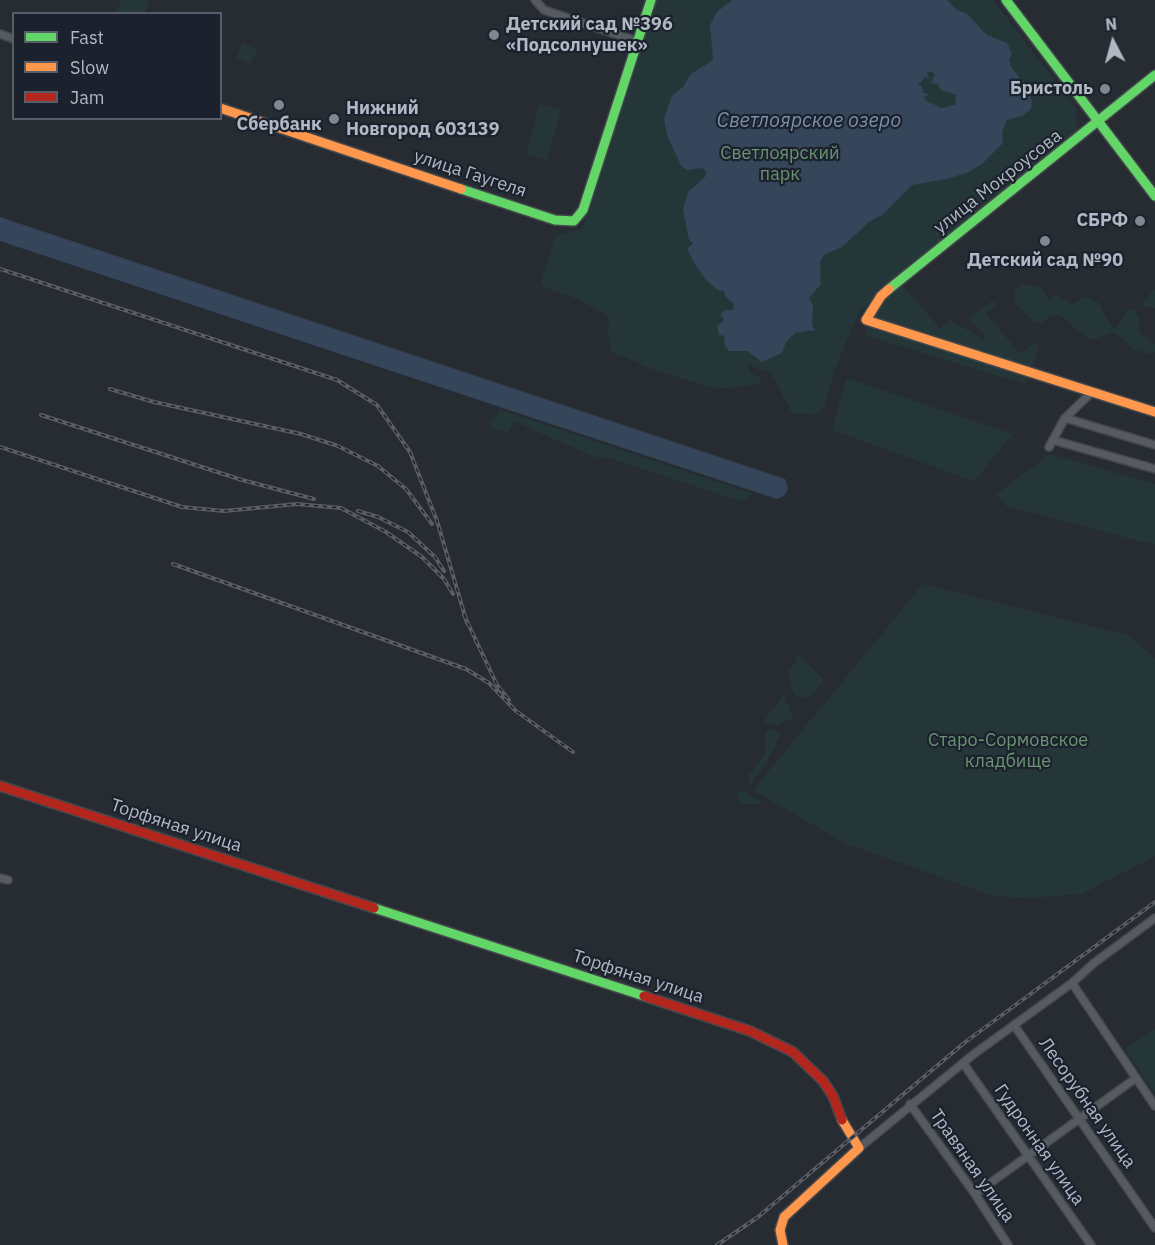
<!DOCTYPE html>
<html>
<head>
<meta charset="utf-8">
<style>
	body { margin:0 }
	#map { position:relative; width:1155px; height:1245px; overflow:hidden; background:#272c32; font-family:"IBM Plex Sans",sans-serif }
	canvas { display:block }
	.legend { position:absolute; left:12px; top:12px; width:210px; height:108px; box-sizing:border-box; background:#1b222d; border:2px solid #575e69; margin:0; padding:8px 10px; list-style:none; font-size:18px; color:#b0b8c4 }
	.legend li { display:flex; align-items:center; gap:12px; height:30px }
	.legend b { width:30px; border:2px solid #575e69 }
	.north { position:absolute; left:1083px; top:12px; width:60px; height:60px; -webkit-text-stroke:4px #1b222d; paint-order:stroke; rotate:354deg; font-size:16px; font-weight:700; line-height:24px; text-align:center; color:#b0b8c4 }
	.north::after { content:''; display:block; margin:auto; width:21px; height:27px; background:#b0b8c4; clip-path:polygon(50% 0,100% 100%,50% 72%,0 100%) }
</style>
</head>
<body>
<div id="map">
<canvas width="1155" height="1245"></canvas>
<ul class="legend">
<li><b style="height:8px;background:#63d668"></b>Fast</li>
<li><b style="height:8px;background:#ff974d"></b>Slow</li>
<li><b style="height:8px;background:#b3261e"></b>Jam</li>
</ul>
<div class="north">N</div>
</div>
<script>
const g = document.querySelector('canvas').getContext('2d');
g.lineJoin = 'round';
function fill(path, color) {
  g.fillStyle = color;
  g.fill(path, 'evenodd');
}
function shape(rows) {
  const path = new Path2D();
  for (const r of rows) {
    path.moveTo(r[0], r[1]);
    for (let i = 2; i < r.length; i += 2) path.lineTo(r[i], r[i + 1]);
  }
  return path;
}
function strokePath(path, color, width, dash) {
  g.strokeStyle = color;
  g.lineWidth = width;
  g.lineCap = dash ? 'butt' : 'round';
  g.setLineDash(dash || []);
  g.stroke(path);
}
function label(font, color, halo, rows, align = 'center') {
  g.font = font + ' "IBM Plex Sans",sans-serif';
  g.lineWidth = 4.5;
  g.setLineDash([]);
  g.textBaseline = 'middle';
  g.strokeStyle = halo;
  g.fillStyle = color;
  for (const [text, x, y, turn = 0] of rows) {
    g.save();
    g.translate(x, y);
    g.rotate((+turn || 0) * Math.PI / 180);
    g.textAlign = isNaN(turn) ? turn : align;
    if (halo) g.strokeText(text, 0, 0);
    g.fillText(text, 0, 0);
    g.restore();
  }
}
fill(shape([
	[121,0,150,0,145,13,116,13],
	[657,0,993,0,1076,108,1077,132,859,312,835,369,825,404,818,414,792,413,775,380,768,372,749,365,750,372,761,378,760,384,717,389,652,369,612,352,608,335,609,316,577,299,540,285,555,236,582,229],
	[242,43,257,49,251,64,236,58],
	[539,104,561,110,547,160,526,154],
	[900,283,940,328,950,320,983,339,985,335,968,318,992,301,997,304,986,313,1020,354,1035,342,1039,347,1025,384,864,335,882,298],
	[1021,284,1041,287,1050,300,1056,295,1072,304,1086,297,1098,302,1111,326,1115,329,1128,309,1135,310,1139,318,1139,332,1155,344,1155,352,1149,354,1133,349,1123,338,1112,332,1093,340,1084,336,1060,315,1052,315,1043,322,1035,323,1015,303,1014,292],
	[1155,289,1155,308,1142,306,1152,291],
	[846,378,1013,434,974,481,832,430],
	[500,410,754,494,740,501,610,458,595,457,515,422,508,433,489,426],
	[1050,454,1155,484,1155,545,1006,506,996,494],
	[923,584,1130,636,1155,659,1155,856,1082,894,1030,898,994,896,844,843,753,790],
	[798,653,824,680,813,694,805,698,796,697,791,689,788,672,796,662],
	[784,695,793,718,777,726,763,722],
	[769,729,781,734,768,760,749,786,749,775,765,754,765,734],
	[743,791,763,804,741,804,736,793],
	[1155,1029,1155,1094,1125,1048]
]), '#253638');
fill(shape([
	[732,0,947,0,957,10,966,13,987,35,1007,43,1012,53,1009,60,1011,67,1022,81,1034,85,1028,90,1032,102,1031,109,1022,116,1007,120,1002,132,1003,143,983,163,969,172,947,179,912,185,882,215,870,221,842,247,825,254,820,262,821,284,809,298,813,306,812,325,815,330,795,333,786,342,782,353,762,362,747,351,729,351,724,344,725,336,719,335,717,326,724,320,721,315,724,310,733,310,734,304,725,296,724,291,718,290,705,279,695,264,687,249,693,243,689,240,683,210,688,192,705,177,706,171,703,168,687,170,681,166,667,135,664,118,672,96,683,87,691,74,713,60,710,25,717,12],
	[931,71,935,74,931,83,938,84,941,90,956,95,955,105,941,108,925,100,924,97,929,94,923,93,922,86,918,85,925,77,929,78,927,73],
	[0,217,785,479,788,489,784,496,777,499,0,241]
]), '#35455a');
const street = shape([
	[535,0,544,10,636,41],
	[0,34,14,39],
	[1065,418,1155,445],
	[1053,440,1155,469],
	[1049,447,1065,418,1092,392],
	[0,878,8,880],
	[1072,983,1155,1106],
	[1014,1025,1155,1228],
	[963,1063,1091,1245],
	[910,1104,975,1194,1008,1245],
	[859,1148,974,1054,1072,983,1094,963,1155,918],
	[975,1194,1136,1078]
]);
const fast = shape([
	[1006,0,1155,196],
	[461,189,555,220,574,221,583,210,651,0],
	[889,289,1155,75],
	[374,908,644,996]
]);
const slow = shape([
	[220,108,461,189],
	[889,289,881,296,866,320,1155,412],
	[783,1245,780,1230,784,1217,859,1148,842,1120]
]);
const jam = shape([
	[0,786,374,908],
	[644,996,750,1031,793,1052,823,1081,833,1096,842,1120]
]);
strokePath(street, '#44484d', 10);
strokePath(fast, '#44484d', 12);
strokePath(slow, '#44484d', 12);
strokePath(jam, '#44484d', 12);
strokePath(street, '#565a61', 7);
strokePath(fast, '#63d668', 9);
strokePath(slow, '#ff974d', 9);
strokePath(jam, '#b3261e', 9);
const rail = shape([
	[0,269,337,380,377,405,410,452,437,521,467,623],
	[110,389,154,402,301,434,338,446,378,466,406,489,432,524],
	[41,415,242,480,314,499],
	[0,447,182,507,224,511,297,504,341,508,386,532,422,557,444,579,453,594],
	[358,511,378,517,408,532,435,557,444,571],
	[173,564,466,669,489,683,516,711,573,752],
	[464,615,497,685,509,700],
	[717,1245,758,1217,964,1043,1155,902]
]);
strokePath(rail, '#5a5e64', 4);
strokePath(rail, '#1b222d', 1.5, [4.5]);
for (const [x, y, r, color] of [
	[494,35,6,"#808791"],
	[1105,89,6,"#808791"],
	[279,105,6,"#808791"],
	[334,119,6,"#808791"],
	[1140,221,6,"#808791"],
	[1045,241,6,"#808791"]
]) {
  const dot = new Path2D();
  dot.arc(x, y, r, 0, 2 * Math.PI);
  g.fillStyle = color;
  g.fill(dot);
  strokePath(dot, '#1b222d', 2);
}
label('bold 18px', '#b0b8c4', '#1b222d', [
	["Детский сад №396",506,25],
	["«Подсолнушек»",506,46],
	["Бристоль",1093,89,"right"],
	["Нижний",346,109],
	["Новгород 603139",346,130],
	["Сбербанк",279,125,"center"],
	["СБРФ",1128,221,"right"],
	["Детский сад №90",1045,261,"center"]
], 'left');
label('18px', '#699472', '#1b222d', [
	["Светлоярский",780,154],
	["парк",780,175],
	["Старо-Сормовское",1008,741],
	["кладбище",1008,762]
]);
label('18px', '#b0b8c4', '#1b222d', [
	["улица Гаугеля",470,174,18],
	["улица Мокроусова",998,182,-38],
	["Торфяная улица",176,826,18],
	["Торфяная улица",638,977,18],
	["Лесорубная улица",1087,1103,55],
	["Гудронная улица",1039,1145,55],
	["Травяная улица",972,1166,55]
]);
label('italic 20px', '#7a8fab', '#1b222d', [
	["Светлоярское озеро",809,121]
]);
</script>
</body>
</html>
